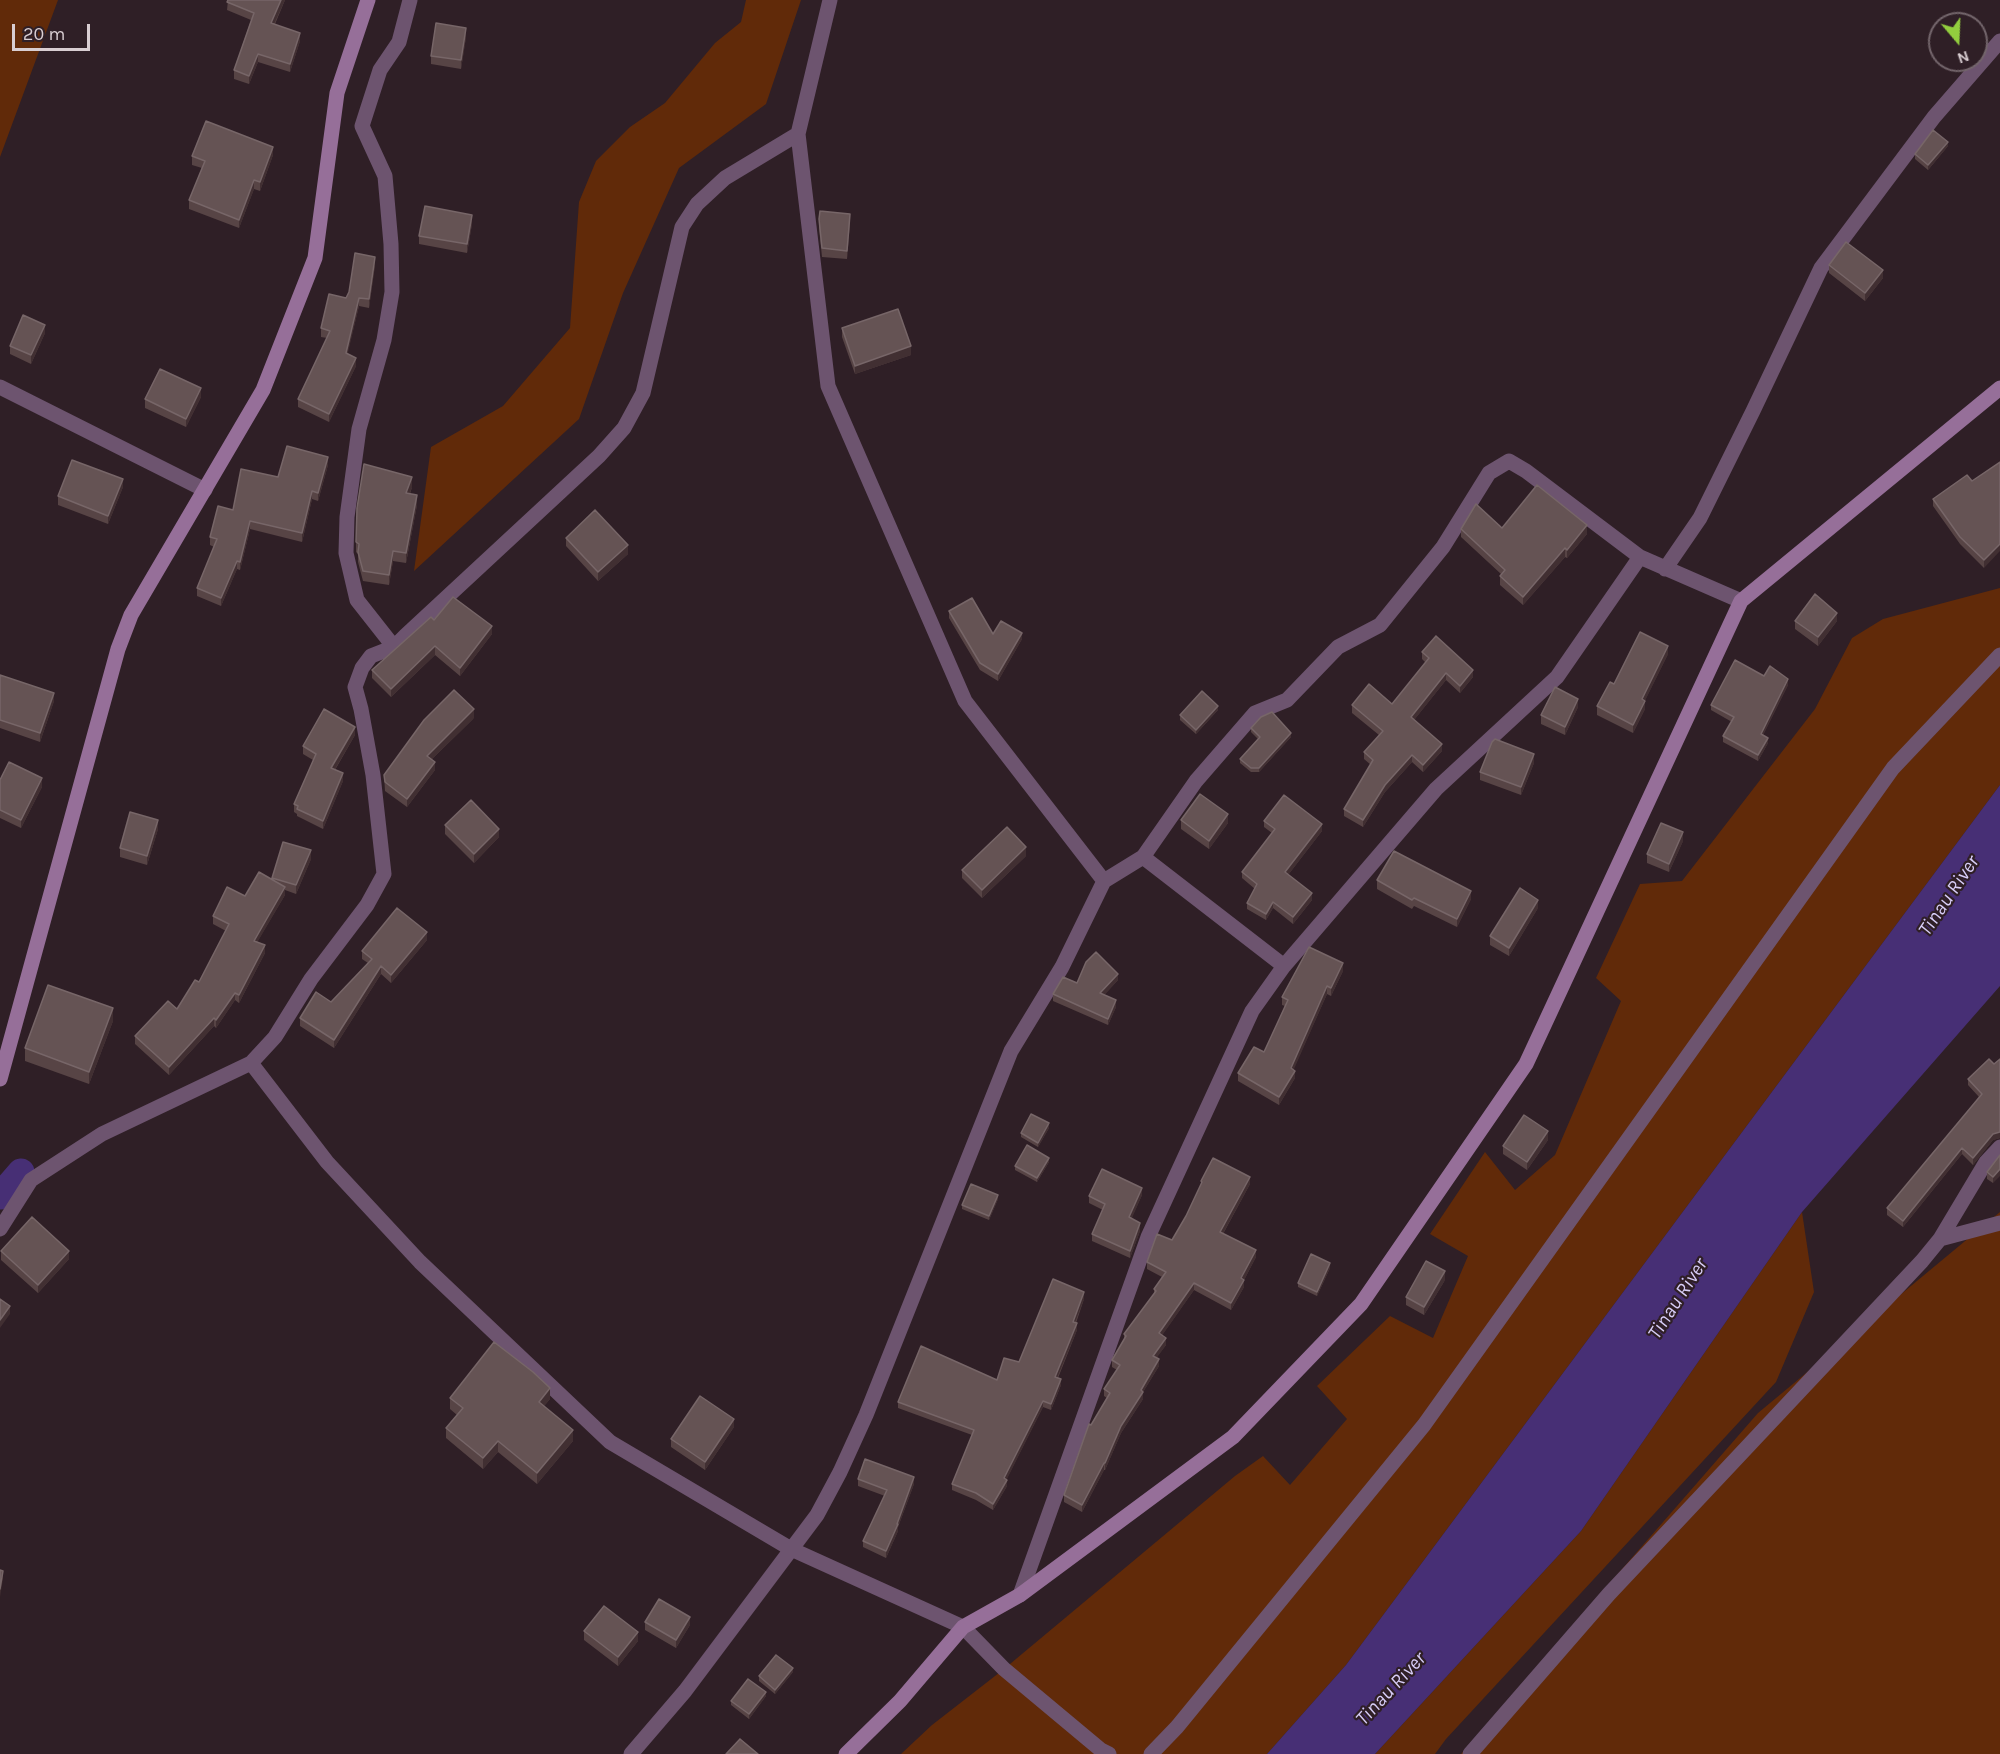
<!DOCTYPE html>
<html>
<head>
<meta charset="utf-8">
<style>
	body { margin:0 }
	#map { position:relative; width:2000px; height:1754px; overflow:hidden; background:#2f1f26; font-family:Karla,sans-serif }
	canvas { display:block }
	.north { position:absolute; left:1928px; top:12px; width:60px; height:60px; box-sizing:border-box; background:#2f1f26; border:2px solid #73656b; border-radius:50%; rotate:161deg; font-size:16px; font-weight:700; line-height:24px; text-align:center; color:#d9ced2 }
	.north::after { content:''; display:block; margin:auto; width:21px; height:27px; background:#92cd3e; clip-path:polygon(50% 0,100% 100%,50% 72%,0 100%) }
	.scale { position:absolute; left:12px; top:24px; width:78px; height:27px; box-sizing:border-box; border:3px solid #d9ced2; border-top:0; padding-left:8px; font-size:18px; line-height:21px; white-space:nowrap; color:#d9ced2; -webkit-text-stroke:4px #2f1f26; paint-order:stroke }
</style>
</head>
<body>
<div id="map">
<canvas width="2000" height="1754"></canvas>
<div class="north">N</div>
<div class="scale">20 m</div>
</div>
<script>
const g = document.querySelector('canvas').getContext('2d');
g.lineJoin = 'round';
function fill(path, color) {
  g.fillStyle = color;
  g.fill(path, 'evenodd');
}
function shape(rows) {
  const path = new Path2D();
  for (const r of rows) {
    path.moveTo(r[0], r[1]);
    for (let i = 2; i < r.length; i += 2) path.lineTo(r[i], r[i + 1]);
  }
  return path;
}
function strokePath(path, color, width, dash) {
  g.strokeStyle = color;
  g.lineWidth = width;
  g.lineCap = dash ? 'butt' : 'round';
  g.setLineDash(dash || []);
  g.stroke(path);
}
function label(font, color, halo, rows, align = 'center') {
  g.font = font + ' Karla,sans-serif';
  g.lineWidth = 4.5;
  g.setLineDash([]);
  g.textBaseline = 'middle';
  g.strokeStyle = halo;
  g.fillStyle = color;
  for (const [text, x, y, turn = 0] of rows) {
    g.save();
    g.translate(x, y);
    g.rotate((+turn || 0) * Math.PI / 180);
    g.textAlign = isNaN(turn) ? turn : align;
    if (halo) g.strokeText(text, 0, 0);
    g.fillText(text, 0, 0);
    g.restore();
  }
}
fill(shape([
	[0,0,58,0,0,157],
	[746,0,801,0,766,104,679,168,623,293,579,419,414,571,431,447,503,406,570,328,579,202,596,161,630,127,665,103,715,43,741,22],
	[2000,588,2000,785,1346,1665,1267,1754,901,1754,932,1725,1004,1669,1235,1476,1263,1456,1290,1485,1347,1419,1317,1386,1390,1316,1433,1338,1468,1256,1430,1234,1485,1152,1515,1190,1555,1155,1621,1001,1596,978,1640,884,1682,881,1815,709,1852,638,1883,619],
	[1802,1212,1814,1292,1776,1382,1446,1739,1435,1754,1375,1754,1581,1531],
	[2000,1212,2000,1754,1461,1754,1758,1413]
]), '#612a09');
fill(shape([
	[2000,785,2000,986,1802,1212,1581,1531,1375,1754,1267,1754,1346,1665]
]), '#472f75');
strokePath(shape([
	[0,1196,21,1172]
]), '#472f75', 27);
strokePath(shape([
	[830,0,798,134,828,386,965,701,1104,881],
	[0,387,205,490],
	[1665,569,1700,518,1753,411,1821,268,1934,117,2000,41],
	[394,647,357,600,346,553,347,517,359,429,384,340,392,292,391,244,385,176,362,126,380,70,399,42,410,0],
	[1143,857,1284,966],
	[251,1063,327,1162,420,1262,610,1442,791,1549,963,1627,1004,1669,1101,1750,1109,1754],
	[0,1229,31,1180,102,1134,251,1063,275,1037,311,979,367,905,384,874,373,775,361,709,355,687,362,668,371,656,394,647,405,636,599,456,624,428,643,393,682,227,697,204,725,178,798,134],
	[1940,1239,2000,1223],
	[1020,1595,1148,1237,1252,1011,1284,966,1436,789,1557,677,1640,557],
	[631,1754,685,1691,817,1515,840,1472,866,1415,1011,1051,1062,967,1104,881,1143,857,1196,781,1255,713,1287,700,1338,647,1380,625,1443,547,1489,473,1509,461,1526,471,1640,557,1741,601],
	[1151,1754,1177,1727,1424,1425,1893,768,2000,655],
	[1470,1754,1609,1594,1922,1261,1940,1239,1986,1162,2000,1147]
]), '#6d546f', 15);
strokePath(shape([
	[0,1079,118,649,131,615,263,390,315,258,337,93,368,0],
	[846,1754,900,1701,963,1627,1020,1595,1233,1437,1361,1304,1526,1064,1741,601,2000,388]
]), '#966f99', 15);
fill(shape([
	[228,0,285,0,275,24,300,41,290,72,258,62,249,84,234,79,234,70,251,20,227,10],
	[466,37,461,69,431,64,431,56],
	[1948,146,1928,170,1915,159,1915,154],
	[273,155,260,191,254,189,239,228,189,209,189,200,202,168,192,165,192,156],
	[819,219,850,222,847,259,822,257,819,228],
	[472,224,467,253,419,244,419,236],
	[375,265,369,308,359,306,347,354,356,366,329,422,298,407,298,399,327,338,321,337,321,328],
	[1829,265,1883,278,1865,301,1829,273],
	[842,328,911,355,855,374,842,337],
	[45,333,31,364,10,354,10,346],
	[201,397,186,427,145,408,145,399],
	[2000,462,1984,568,1960,544,1933,506,1933,499,1972,481],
	[328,465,318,501,312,499,302,542,250,529,240,570,237,569,221,606,197,596,197,588,214,547,210,545,210,537,233,510,278,477],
	[123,487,108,524,58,505,58,496],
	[412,487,410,494,417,505,406,563,393,561,389,585,363,581,358,562,358,554,356,552,356,542],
	[1461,529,1587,534,1567,558,1565,557,1523,605,1500,585,1500,576,1501,574,1461,537],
	[566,538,628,554,598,581,566,546],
	[949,611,993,634,1022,639,998,681,980,670,949,618],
	[434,620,492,634,460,676,435,655,391,697,372,678,372,670],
	[1795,621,1837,621,1818,646,1795,629],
	[1422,652,1473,677,1460,693,1446,680,1414,720,1442,751,1423,772,1412,762,1385,792,1363,827,1344,816,1344,809,1371,765,1364,759,1364,752,1379,735,1352,713,1352,705,1392,704,1426,663,1422,659],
	[1668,654,1645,700,1645,709,1633,733,1597,715,1597,706,1614,684],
	[0,675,54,701,40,742,0,728],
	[1764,676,1788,685,1763,735,1768,743,1758,761,1723,742,1723,736,1732,722,1711,710,1711,705],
	[1578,707,1565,735,1541,724,1541,715],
	[1218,710,1196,734,1180,720,1180,715],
	[474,718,432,759,435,770,407,807,385,791,384,775],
	[1251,728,1291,737,1259,772,1251,772,1240,763,1240,759,1258,739,1251,732],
	[355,735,335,770,343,781,323,829,297,816,297,814,294,812,294,804,313,760,303,754,303,746],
	[1534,763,1521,795,1480,780,1480,772],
	[0,780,42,787,21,828,0,818],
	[1181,820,1228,823,1209,849,1181,829],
	[1264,821,1322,831,1288,875,1312,900,1293,924,1273,908,1266,920,1247,909,1247,903,1255,889,1242,878,1242,872,1272,833,1264,827],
	[445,825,499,837,474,863,445,834],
	[158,829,147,865,120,857,120,848],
	[1683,841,1669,872,1647,863,1647,854],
	[1026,856,982,898,962,878,962,870],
	[311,859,296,894,285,890,285,895,257,942,265,953,239,1003,235,1000,216,1028,214,1026,169,1075,135,1044,135,1036,177,1009,199,982,226,931,213,924,213,916,272,880,272,878],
	[1377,880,1471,899,1457,927,1414,906,1412,909,1377,889],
	[1538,908,1509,956,1490,945,1490,936],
	[427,940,391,983,381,974,334,1048,300,1026,300,1018,331,1002,368,963,362,959,362,951],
	[1343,971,1331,996,1327,994,1293,1070,1295,1078,1279,1105,1238,1081,1238,1073,1264,1052,1285,1006,1282,1005,1282,997],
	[1118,980,1104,995,1116,1007,1108,1025,1053,1001,1053,994,1077,983],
	[113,1021,89,1084,25,1061,25,1048],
	[2000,1059,2000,1138,1993,1140,1973,1165,1962,1154,1903,1227,1887,1215,1887,1208,1979,1097,1968,1085,1968,1079,1994,1064],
	[1049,1128,1038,1147,1021,1137,1021,1133],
	[1548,1140,1527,1170,1503,1154,1503,1146],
	[2000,1155,1993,1183,1987,1179,1987,1172],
	[1049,1162,1037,1182,1015,1170,1015,1166],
	[1201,1181,1250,1184,1223,1234,1256,1257,1244,1280,1244,1287,1231,1310,1194,1290,1162,1335,1166,1345,1156,1358,1159,1366,1143,1392,1143,1399,1121,1433,1105,1470,1104,1470,1082,1512,1064,1502,1064,1495,1091,1425,1107,1398,1104,1396,1104,1389,1117,1370,1112,1367,1112,1360,1124,1340,1124,1334,1154,1294,1154,1289,1162,1277,1147,1269,1147,1262,1172,1240,1186,1216,1201,1186],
	[1142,1195,1131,1219,1140,1231,1130,1258,1092,1241,1092,1234,1103,1210,1089,1203,1089,1196],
	[998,1199,989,1220,962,1209,962,1205],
	[1,1251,69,1259,38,1293,1,1260],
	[1330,1268,1317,1296,1298,1287,1298,1283],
	[1445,1280,1424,1315,1406,1305,1406,1297],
	[1084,1299,1076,1323,1077,1330,1058,1378,1061,1385,1051,1410,1043,1407,1006,1480,1007,1486,993,1510,976,1500,952,1490,952,1484,972,1435,898,1408,898,1402,997,1380,1019,1362],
	[450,1398,550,1399,544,1406,573,1441,537,1484,498,1452,483,1469,446,1438,446,1428,457,1415,450,1409],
	[734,1427,705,1470,671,1447,671,1439],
	[858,1479,914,1484,898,1527,898,1531,886,1558,863,1547,863,1541,885,1496,858,1486],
	[645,1622,690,1625,676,1648,645,1630],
	[584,1631,638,1641,618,1666,584,1640],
	[793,1672,775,1694,759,1681,759,1676],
	[766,1696,749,1719,731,1705,731,1701]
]), '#574445');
fill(shape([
	[281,0,285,0,271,31,271,23],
	[466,28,466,37,461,69,461,60],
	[300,33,300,41,290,72,290,64],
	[258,54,258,62,249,84,249,76],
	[1948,142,1948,146,1928,170,1928,165],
	[273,147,273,155,260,191,260,182],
	[254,180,254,189,239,228,239,220],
	[850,214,850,222,847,259,847,251],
	[472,215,472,224,467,253,467,244],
	[375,257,375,265,369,308,369,299],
	[1883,270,1883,278,1865,301,1865,293],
	[359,298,359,306,346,361,346,353],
	[45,325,45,333,31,364,31,355],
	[911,346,911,355,855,374,855,366],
	[356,358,356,366,329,422,329,414],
	[201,388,201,397,186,427,186,419],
	[328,457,328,465,318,501,318,493],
	[412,477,412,487,406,503,406,493],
	[123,479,123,487,108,524,108,516],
	[312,491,312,499,302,542,302,533],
	[417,495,417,505,406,563,406,553],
	[250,521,250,529,240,570,240,562],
	[1587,525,1587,534,1567,558,1567,550],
	[2000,544,2000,551,1984,568,1984,560],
	[628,545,628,554,598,581,598,572],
	[1565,548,1565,557,1523,605,1523,597],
	[393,551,393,561,389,585,389,575],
	[237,561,237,569,221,606,221,598],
	[1837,613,1837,621,1818,646,1818,637],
	[492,626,492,634,460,676,460,668],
	[1022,633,1022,639,998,681,998,674],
	[435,646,435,655,391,697,391,689],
	[1668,646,1668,654,1642,707,1642,699],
	[1473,670,1473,677,1460,693,1460,686],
	[1446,673,1446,680,1411,724,1411,717],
	[1788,679,1788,685,1761,739,1761,734],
	[54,693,54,701,40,742,40,733],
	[1578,699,1578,707,1565,735,1565,727],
	[1645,701,1645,709,1633,733,1633,725],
	[1218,706,1218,710,1196,734,1196,730],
	[474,709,474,718,427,764,427,756],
	[355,727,355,735,331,776,331,768],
	[1291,733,1291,737,1259,772,1259,768],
	[1768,738,1768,743,1758,761,1758,755],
	[1442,744,1442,751,1423,772,1423,765],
	[1534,754,1534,763,1521,795,1521,787],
	[1412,755,1412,762,1385,792,1363,827,1363,820,1385,785],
	[435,762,435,770,407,807,407,799],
	[343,773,343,781,323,829,323,821],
	[42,778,42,787,21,828,21,820],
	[1228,814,1228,823,1209,849,1209,841],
	[158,820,158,829,147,865,147,856],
	[1322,824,1322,831,1285,879,1285,872],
	[499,829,499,837,474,863,474,854],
	[1683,832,1683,841,1669,872,1669,864],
	[1026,847,1026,856,982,898,982,890],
	[311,850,311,859,296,894,296,885],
	[285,887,285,895,254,948,254,941],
	[1471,891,1471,899,1457,927,1457,919],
	[1312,893,1312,900,1293,924,1293,917],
	[1538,900,1538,908,1509,956,1509,948],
	[1273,902,1273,908,1266,920,1266,914],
	[427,932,427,940,391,983,391,975],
	[265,945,265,953,239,1003,239,995],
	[1343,963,1343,971,1331,996,1331,988],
	[381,966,381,974,334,1048,334,1040],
	[1118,974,1118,980,1100,1000,1100,993],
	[1327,986,1327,994,1291,1076,1291,1068],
	[235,993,235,1000,216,1028,216,1020],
	[1116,1000,1116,1007,1108,1025,1108,1019],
	[113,1008,113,1021,89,1084,89,1072],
	[214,1018,214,1026,169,1075,169,1067],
	[1295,1071,1295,1078,1279,1105,1279,1097],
	[1049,1123,1049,1128,1038,1147,1038,1143],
	[1548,1131,1548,1140,1527,1170,1527,1162],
	[2000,1132,2000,1138,1993,1140,1973,1165,1973,1158,1993,1134],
	[1962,1148,1962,1154,1903,1227,1903,1221],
	[1049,1158,1049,1162,1037,1182,1037,1178],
	[2000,1169,2000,1176,1993,1183,1993,1177],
	[1250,1177,1250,1184,1220,1239,1220,1232],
	[1142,1188,1142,1195,1129,1225,1129,1217],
	[998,1195,998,1199,989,1220,989,1216],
	[1140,1223,1140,1231,1130,1258,1130,1251],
	[1256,1250,1256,1257,1244,1280,1244,1287,1231,1310,1231,1303,1241,1278],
	[69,1251,69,1259,38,1293,38,1285],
	[1330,1263,1330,1268,1317,1296,1317,1292],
	[1445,1271,1445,1280,1424,1315,1424,1307],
	[1194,1283,1194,1290,1159,1340,1159,1333],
	[1084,1292,1084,1299,1073,1328,1073,1322],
	[10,1306,10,1314,0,1328,0,1320],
	[1077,1323,1077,1330,1055,1383,1055,1377],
	[1166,1338,1166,1345,1153,1363,1153,1356],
	[1159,1359,1159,1366,1143,1392,1143,1399,1121,1433,1105,1470,1105,1463,1121,1426],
	[1061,1379,1061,1385,1051,1410,1051,1404],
	[550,1388,550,1399,539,1412,539,1402],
	[1043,1401,1043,1407,1004,1485,1004,1478],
	[734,1419,734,1427,705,1470,705,1462],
	[573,1430,573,1441,537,1484,537,1473],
	[498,1441,498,1452,483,1469,483,1458],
	[1104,1463,1104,1470,1082,1512,1082,1505],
	[914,1477,914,1484,898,1527,898,1531,886,1558,886,1551],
	[1007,1480,1007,1486,993,1510,993,1504],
	[3,1571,3,1579,0,1597,0,1589],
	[690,1617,690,1625,676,1648,676,1640],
	[638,1632,638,1641,618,1666,618,1657],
	[793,1668,793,1672,775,1694,775,1690],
	[766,1692,766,1696,749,1719,749,1714]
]), '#412f32');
const building = shape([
	[228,0,281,0,271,23,300,33,290,64,258,54,249,76,234,70,254,13,227,2,228,0],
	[436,23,466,28,461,60,431,56,436,23],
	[206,121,273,147,260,182,254,180,239,220,189,200,205,161,192,156,206,121],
	[1933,130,1948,142,1928,165,1915,154,1933,130],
	[425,206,472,215,467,244,419,236,425,206],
	[820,211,850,214,847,251,822,248,819,219,820,211],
	[1846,242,1883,270,1865,293,1829,265,1846,242],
	[355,253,375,257,369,299,359,298,346,353,356,358,329,414,298,399,330,331,321,328,329,294,346,298,349,292,355,253],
	[898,309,911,346,855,366,842,328,898,309],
	[23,315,45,325,31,355,10,346,23,315],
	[160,369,201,388,186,419,145,399,160,369],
	[287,446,328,457,318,493,312,491,302,533,250,521,240,562,237,561,221,598,197,588,217,539,210,537,218,506,233,510,241,469,278,477,287,446],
	[72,460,123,479,108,516,58,496,72,460],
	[2000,462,2000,544,1984,560,1960,537,1933,499,1967,475,1972,481,2000,462],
	[364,464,412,477,406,493,417,495,406,553,393,551,389,575,363,571,358,552,359,544,356,542,357,508,364,464],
	[1537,485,1587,525,1567,550,1565,548,1523,597,1500,576,1505,570,1461,529,1476,504,1502,528,1537,485],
	[595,510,628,545,598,572,566,538,595,510],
	[1815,594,1837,613,1818,637,1795,621,1815,594],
	[453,597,492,626,460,668,435,646,391,689,372,670,431,617,434,620,453,597],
	[972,598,993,634,1001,621,1022,633,998,674,980,663,949,611,972,598],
	[1640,632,1668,646,1642,699,1645,701,1633,725,1597,706,1610,682,1614,684,1640,632],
	[1436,636,1473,670,1460,686,1446,673,1411,717,1442,744,1423,765,1412,755,1385,785,1363,820,1344,809,1373,760,1364,752,1383,731,1352,705,1369,684,1392,704,1429,658,1422,652,1436,636],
	[1735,660,1764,676,1770,666,1788,679,1761,734,1768,738,1758,755,1723,736,1734,717,1711,705,1735,660],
	[0,675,54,693,40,733,0,720,0,675],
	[1555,687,1578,699,1565,727,1541,715,1555,687],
	[454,690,474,709,427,756,435,762,407,799,385,782,384,775,424,720,454,690],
	[1202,691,1218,706,1196,730,1180,715,1202,691],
	[324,709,355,727,331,768,343,773,323,821,297,809,298,806,294,804,316,754,303,746,324,709],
	[1272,712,1291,733,1259,768,1251,768,1240,759,1260,737,1251,728,1261,717,1272,712],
	[1495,739,1534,754,1521,787,1480,772,1492,742,1495,739],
	[9,762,42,778,21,820,0,810,0,780,9,762],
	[1200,794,1228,814,1209,841,1181,820,1200,794],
	[1284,795,1322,824,1285,872,1312,893,1293,917,1273,902,1266,914,1247,903,1257,884,1242,872,1275,829,1264,821,1284,795],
	[471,800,499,829,474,854,445,825,471,800],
	[130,812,158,820,147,856,120,848,130,812],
	[1661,823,1683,832,1669,864,1647,854,1661,823],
	[1007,827,1026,847,982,890,962,870,1007,827],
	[283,842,311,850,296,885,272,878,283,842],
	[1394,851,1471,891,1457,919,1414,898,1412,900,1377,880,1394,851],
	[259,872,285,887,254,941,265,945,239,995,235,993,216,1020,214,1018,169,1067,135,1036,168,1001,177,1009,195,980,199,982,229,924,213,916,227,887,245,896,259,872],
	[1520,888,1538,900,1509,948,1490,936,1520,888],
	[397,908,427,932,391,975,381,966,334,1040,300,1018,316,992,331,1002,372,959,362,951,397,908],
	[1309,947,1343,963,1331,988,1327,986,1291,1068,1295,1071,1279,1097,1238,1073,1254,1047,1264,1052,1288,1000,1282,997,1309,947],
	[1096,952,1118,974,1100,993,1116,1000,1108,1019,1053,994,1063,977,1077,983,1086,962,1096,952],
	[48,985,113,1008,89,1072,25,1048,48,985],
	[1989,1059,1994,1064,2000,1059,2000,1132,1993,1134,1973,1158,1962,1148,1903,1221,1887,1208,1982,1094,1968,1079,1989,1059],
	[1031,1114,1049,1123,1038,1143,1021,1133,1031,1114],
	[1524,1115,1548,1131,1527,1162,1503,1146,1524,1115],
	[1027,1145,1049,1158,1037,1178,1015,1166,1027,1145],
	[2000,1155,2000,1169,1993,1177,1987,1172,2000,1155],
	[1213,1158,1250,1177,1220,1232,1256,1250,1241,1278,1244,1280,1231,1303,1194,1283,1159,1333,1166,1338,1153,1356,1159,1359,1141,1390,1143,1392,1121,1426,1105,1463,1104,1463,1082,1505,1064,1495,1089,1424,1091,1425,1110,1393,1104,1389,1120,1365,1112,1360,1126,1336,1124,1334,1156,1291,1154,1289,1166,1272,1147,1262,1157,1234,1172,1240,1186,1216,1202,1182,1201,1181,1213,1158],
	[1102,1169,1142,1188,1129,1217,1140,1223,1130,1251,1092,1234,1105,1204,1089,1196,1102,1169],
	[971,1184,998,1195,989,1216,962,1205,971,1184],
	[32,1217,69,1251,38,1285,1,1251,32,1217],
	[1311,1254,1330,1263,1317,1292,1298,1283,1311,1254],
	[1426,1261,1445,1271,1424,1307,1406,1297,1426,1261],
	[1053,1279,1084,1292,1073,1322,1077,1323,1055,1377,1061,1379,1051,1404,1043,1401,1004,1478,1007,1480,993,1504,976,1493,952,1484,974,1430,898,1402,921,1346,997,1380,1004,1358,1019,1362,1053,1279],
	[0,1299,10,1306,0,1320,0,1299],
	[494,1342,533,1372,550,1388,539,1402,573,1430,537,1473,498,1441,483,1458,446,1428,463,1408,450,1398,494,1342],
	[700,1396,734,1419,705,1462,671,1439,700,1396],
	[865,1459,914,1477,897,1524,898,1524,886,1551,863,1541,887,1490,858,1479,865,1459],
	[0,1570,3,1571,0,1589,0,1570],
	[659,1599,690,1617,676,1640,645,1622,659,1599],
	[604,1606,638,1632,618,1657,584,1631,604,1606],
	[776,1655,793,1668,775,1690,759,1676,776,1655],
	[748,1679,766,1692,749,1714,731,1701,748,1679],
	[740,1739,758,1754,726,1754,740,1739]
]);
fill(building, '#655354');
strokePath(building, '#776668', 1.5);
label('italic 20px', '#d7cdf7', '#2f1f26', [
	["Tinau River",1949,896,-56],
	["Tinau River",1678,1299,-57],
	["Tinau River",1391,1689,-47]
]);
</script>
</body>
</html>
